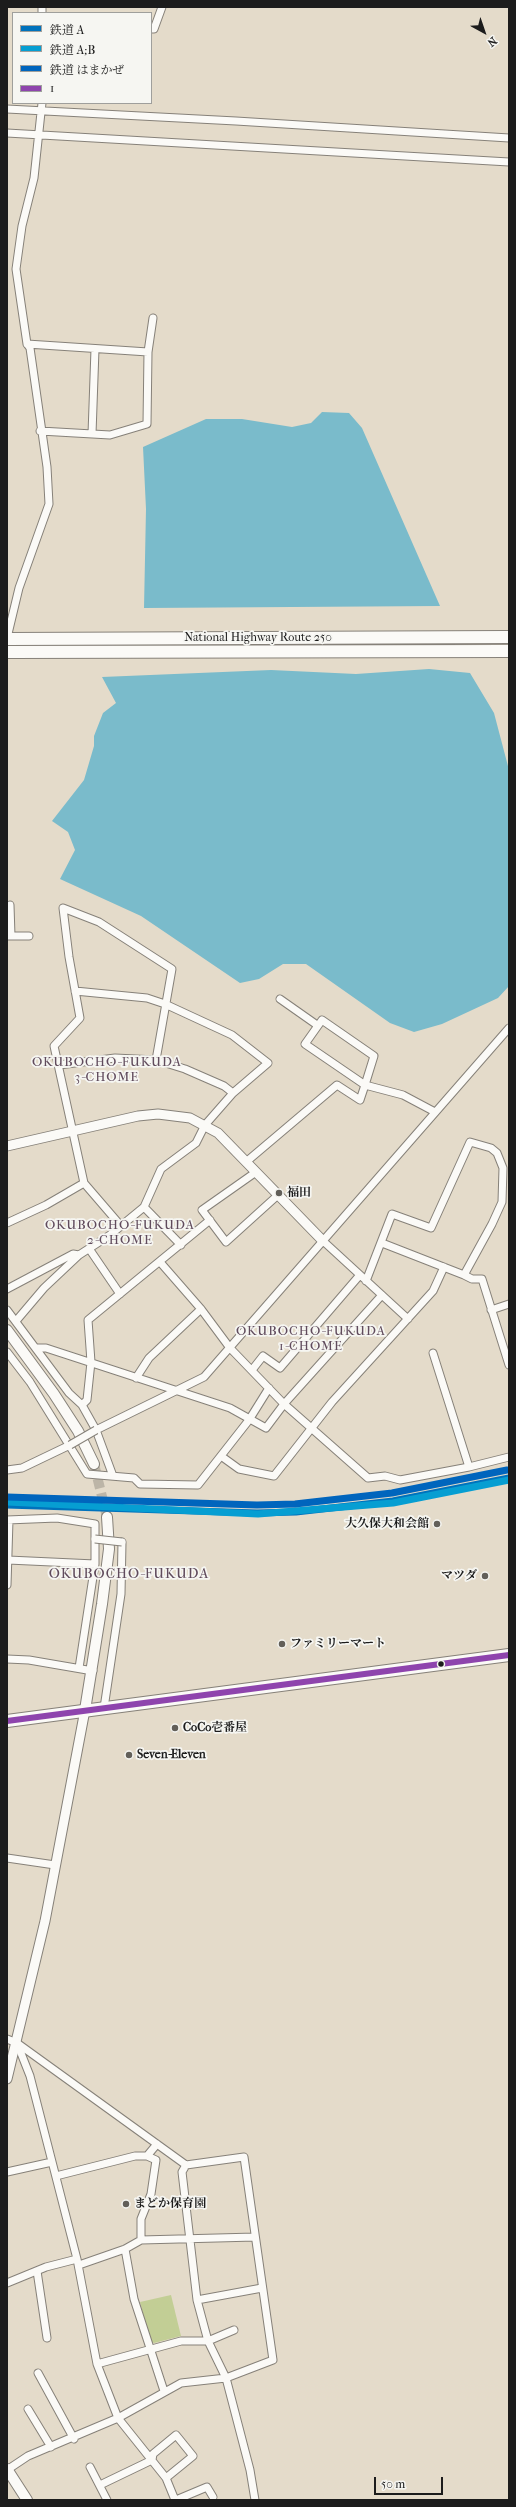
<!DOCTYPE html>
<html>
<head>
<meta charset="utf-8">
<style>
	body { margin:0 }
	#map { position:relative; width:516px; height:2507px; overflow:hidden; background:#e4dbca; font-family:"IM FELL French Canon","Noto Serif JP",serif }
	canvas { display:block }
	.frame { position:absolute; inset:0; border:8px solid #1c1c1c; pointer-events:none }
	.legend { position:absolute; left:12px; top:12px; width:140px; height:92px; box-sizing:border-box; background:#f6f6f2; border:1px solid #9f9f9c; margin:0; padding:5px 7px; list-style:none; font-size:12px; color:#1c1c1c }
	.legend li { display:flex; align-items:center; gap:8px; height:20px }
	.legend b { width:20px; border:1px solid #9f9f9c }
	.north { position:absolute; left:464px; top:12px; width:40px; height:40px; -webkit-text-stroke:3px #f6f6f2; paint-order:stroke; rotate:140deg; font-size:11px; font-weight:700; line-height:16px; text-align:center; color:#1c1c1c }
	.north::after { content:''; display:block; margin:auto; width:14px; height:18px; background:#1c1c1c; clip-path:polygon(50% 0,100% 100%,50% 72%,0 100%) }
	.scale { position:absolute; left:374px; top:2477px; width:69px; height:18px; box-sizing:border-box; border:2px solid #1c1c1c; border-top:0; padding-left:5px; font-size:12px; line-height:14px; white-space:nowrap; color:#1c1c1c; -webkit-text-stroke:3px #f6f6f2; paint-order:stroke }
</style>
</head>
<body>
<div id="map">
<canvas width="516" height="2507"></canvas>
<div class="frame"></div>
<ul class="legend">
<li><b style="height:5px;background:#0072bc"></b>鉄道 A</li>
<li><b style="height:5px;background:#069ed2"></b>鉄道 A;B</li>
<li><b style="height:5px;background:#0065bd"></b>鉄道 はまかぜ</li>
<li><b style="height:5px;background:#8e44ad"></b>1</li>
</ul>
<div class="north">N</div>
<div class="scale">50 m</div>
</div>
<script>
const g = document.querySelector('canvas').getContext('2d');
g.lineJoin = 'round';
function fill(path, color) {
  g.fillStyle = color;
  g.fill(path, 'evenodd');
}
function shape(rows) {
  const path = new Path2D();
  for (const r of rows) {
    path.moveTo(r[0], r[1]);
    for (let i = 2; i < r.length; i += 2) path.lineTo(r[i], r[i + 1]);
  }
  return path;
}
function strokePath(path, color, width, dash) {
  g.strokeStyle = color;
  g.lineWidth = width;
  g.lineCap = dash ? 'butt' : 'round';
  g.setLineDash(dash || []);
  g.stroke(path);
}
function label(font, color, halo, rows, align = 'center') {
  g.font = font + ' "IM FELL French Canon","Noto Serif JP",serif';
  g.lineWidth = 3.5;
  g.setLineDash([]);
  g.textBaseline = 'middle';
  g.strokeStyle = halo;
  g.fillStyle = color;
  for (const [text, x, y, turn = 0] of rows) {
    g.save();
    g.translate(x, y);
    g.rotate((+turn || 0) * Math.PI / 180);
    g.textAlign = isNaN(turn) ? turn : align;
    if (halo) g.strokeText(text, 0, 0);
    g.fillText(text, 0, 0);
    g.restore();
  }
}
fill(shape([
	[171,2295,181,2336,154,2343,150,2341,140,2302]
]), '#c2ce95');
fill(shape([
	[322,412,349,413,362,428,440,606,144,608,146,509,143,447,206,419,242,419,292,427,311,423],
	[429,669,470,673,494,713,509,770,509,986,498,998,442,1024,414,1032,390,1023,306,964,283,964,259,979,240,983,141,916,60,879,75,850,68,832,52,821,84,780,94,746,94,736,103,713,116,703,102,677,271,670,356,674]
]), '#7abbcb');
strokePath(shape([
	[94,1464,107,1517]
]), '#bcb5a7', 10, [10, 5]);
const minor = shape([
	[42,13,42,7],
	[151,29,154,29,162,7],
	[7,109,236,121,509,138],
	[7,133,509,162],
	[27,344,148,352,147,424,110,435,40,431],
	[148,352,153,318],
	[92,434,95,349],
	[7,638,19,588,49,504,47,467,30,348,27,344,16,269,22,226,34,178,42,103],
	[10,905,11,936],
	[7,936,29,936],
	[280,999,317,1025],
	[59,1065,115,1058,156,1060,185,1069,224,1086,233,1093],
	[246,1162,337,1085,360,1100,365,1085,374,1056,322,1020,305,1044,365,1085,403,1095,435,1112],
	[256,1172,202,1210,226,1242,278,1195],
	[144,1207,181,1245],
	[7,1223,46,1205,84,1183],
	[121,1226,84,1183,54,1046,80,1018,69,957,63,908,99,922,172,969,156,1060],
	[322,1240,408,1319],
	[90,1250,120,1294],
	[160,1262,201,1309,230,1348,284,1404,368,1478,385,1476,400,1480,469,1467,509,1457],
	[464,1275,472,1279,482,1279,509,1365],
	[366,1281,392,1214,431,1228,470,1142,491,1148,497,1153,503,1168,502,1202,492,1224,464,1275,382,1243],
	[7,1289,73,1254,79,1255],
	[7,1310,69,1393,82,1405,96,1430,113,1476],
	[491,1310,509,1304],
	[16,1321,44,1288,79,1255,110,1235,144,1207,161,1169,196,1143,205,1125,233,1093,268,1063,232,1035,165,1004,147,998,75,991],
	[36,1348,46,1348,230,1408,266,1428,284,1404,382,1295],
	[7,1352,30,1382,87,1474,134,1478,140,1484,198,1485,249,1420,269,1388],
	[433,1353,469,1467],
	[252,1370,263,1356,280,1368,359,1276],
	[136,1378,149,1358,201,1309],
	[82,1405,87,1400,91,1362,88,1320,210,1220],
	[96,1430,204,1377,509,1028],
	[221,1456,239,1469,274,1476,332,1402,433,1291,444,1267],
	[7,1470,22,1468,70,1445],
	[7,1520,57,1518,95,1524,95,1564,79,1668],
	[8,1560,95,1564],
	[7,1585,9,1520],
	[7,1659,29,1660,93,1671],
	[104,1708,121,1594,122,1542],
	[7,1858,55,1865],
	[7,2039,17,2043,186,2165,244,2157,273,2360,226,2378,181,2383,118,2418,28,2456,7,2470],
	[17,2043,30,2076,77,2259,97,2364,118,2418,166,2478,175,2500],
	[147,2156,157,2144],
	[186,2165,182,2172,197,2300,208,2341,226,2378,250,2470,255,2500],
	[7,2172,52,2162],
	[56,2176,135,2156,147,2156,156,2160,151,2194,141,2219,141,2240],
	[125,2249,134,2299,164,2391],
	[79,2265,125,2249,141,2240,255,2237],
	[37,2271,47,2338],
	[7,2283,46,2267,77,2259],
	[197,2300,262,2288],
	[97,2364,181,2341,208,2341,234,2330],
	[38,2373,74,2439],
	[28,2409,51,2447],
	[90,2467,107,2500],
	[100,2485,152,2460,153,2454,176,2435,193,2456,166,2478],
	[176,2500,207,2487,213,2497]
]);
const tertiary = shape([
	[7,1146,138,1116,158,1114,190,1118,218,1133,322,1240],
	[7,2079,45,1921,85,1710]
]);
const secondary = shape([
	[7,1330,54,1394,78,1431,94,1464],
	[85,1710,102,1604,109,1549,107,1517],
	[7,2469,27,2500]
]);
const trunk = shape([
	[7,639,509,637],
	[7,652,509,651],
	[7,1721,509,1655]
]);
strokePath(minor, '#868179', 9);
strokePath(tertiary, '#868179', 11);
strokePath(secondary, '#868179', 12);
strokePath(trunk, '#868179', 14);
strokePath(minor, '#fbfaf7', 7);
strokePath(tertiary, '#fbfaf7', 9);
strokePath(secondary, '#fbfaf7', 10);
strokePath(trunk, '#fbfaf7', 12);
const minorBridge = shape([
	[70,1445,96,1430],
	[95,1539,122,1542]
]);
strokePath(minorBridge, '#868179', 9, []);
strokePath(minorBridge, '#fbfaf7', 7);
strokePath(shape([
	[7,1721,509,1655]
]), '#8e44ad', 6);
strokePath(shape([
	[7,1505,257,1513,296,1512,393,1501,509,1478]
]), '#0072bc', 7);
strokePath(shape([
	[7,1502,258,1514,393,1503,509,1480]
]), '#069ed2', 7);
strokePath(shape([
	[7,1497,257,1505,295,1504,392,1493,507,1470]
]), '#0065bd', 7);
for (const [x, y, r, color] of [
	[279,1193,4,"#625f59"],
	[437,1524,4,"#625f59"],
	[485,1576,4,"#625f59"],
	[282,1644,4,"#625f59"],
	[441,1664,3.5,"#1c1c1c"],
	[175,1728,4,"#625f59"],
	[129,1755,4,"#625f59"],
	[126,2204,4,"#625f59"]
]) {
  const dot = new Path2D();
  dot.arc(x, y, r, 0, 2 * Math.PI);
  g.fillStyle = color;
  g.fill(dot);
  strokePath(dot, '#f6f6f2', 1.5);
}
label('12px', '#1c1c1c', '#f6f6f2', [
	["National Highway Route 250",258,638]
]);
label('bold 12px', '#1c1c1c', '#f6f6f2', [
	["福田",287,1193],
	["大久保大和会館",429,1524,"right"],
	["マツダ",477,1576,"right"],
	["ファミリーマート",290,1644],
	["CoCo壱番屋",183,1728],
	["Seven-Eleven",137,1755],
	["まどか保育園",134,2204]
], 'left');
g.letterSpacing = '1px';
label('13px', '#604b5c', '#f6f6f2', [
	["OKUBOCHO-FUKUDA",107,1063],
	["3-CHOME",107,1078],
	["OKUBOCHO-FUKUDA",120,1226],
	["2-CHOME",120,1241],
	["OKUBOCHO-FUKUDA",311,1332],
	["1-CHOME",311,1347]
]);
g.letterSpacing = '0px';
g.letterSpacing = '1px';
label('14px', '#604b5c', '#f6f6f2', [
	["OKUBOCHO-FUKUDA",129,1575]
]);
g.letterSpacing = '0px';
</script>
</body>
</html>
